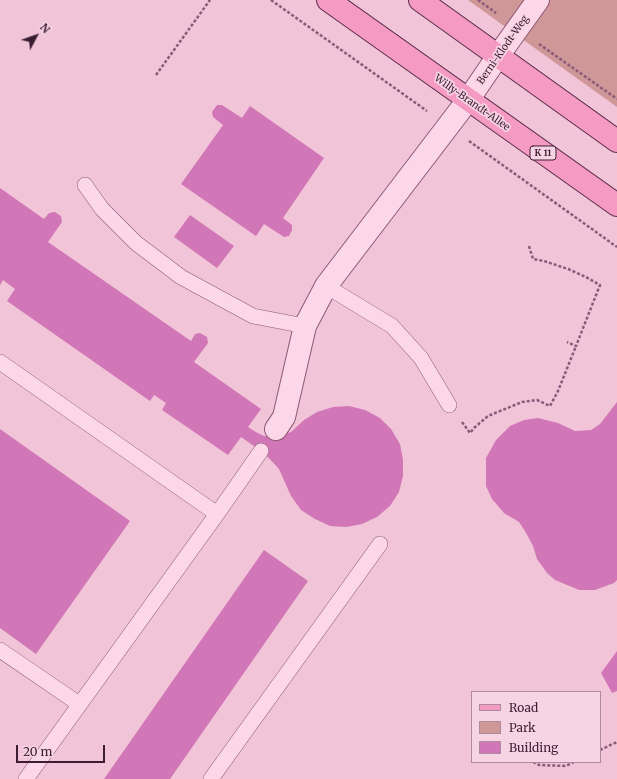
<!DOCTYPE html>
<html>
<head>
<meta charset="utf-8">
<style>
	body { margin:0 }
	#map { position:relative; width:617px; height:779px; overflow:hidden; background:#f1c4d7; font-family:Merriweather,serif }
	canvas { display:block }
	.legend { position:absolute; left:471px; top:691px; width:130px; height:72px; box-sizing:border-box; background:#f7d4e3; border:1px solid #ac8b9c; margin:0; padding:5px 7px; list-style:none; font-size:12px; color:#3b1e31 }
	.legend li { display:flex; align-items:center; gap:8px; height:20px }
	.legend b { width:20px; border:1px solid #ac8b9c }
	.north { position:absolute; left:16px; top:16px; width:40px; height:40px; -webkit-text-stroke:3px #f7d4e3; paint-order:stroke; rotate:49deg; font-size:11px; font-weight:700; line-height:16px; text-align:center; color:#3b1e31 }
	.north::after { content:''; display:block; margin:auto; width:14px; height:18px; background:#3b1e31; clip-path:polygon(50% 0,100% 100%,50% 72%,0 100%) }
	.scale { position:absolute; left:16px; top:745px; width:89px; height:18px; box-sizing:border-box; border:2px solid #3b1e31; border-top:0; padding-left:5px; font-size:12px; line-height:14px; white-space:nowrap; color:#3b1e31; -webkit-text-stroke:3px #f7d4e3; paint-order:stroke }
</style>
</head>
<body>
<div id="map">
<canvas width="617" height="779"></canvas>
<ul class="legend">
<li><b style="height:5px;background:#f59ac2"></b>Road</li>
<li><b style="height:11px;background:#cf9797"></b>Park</li>
<li><b style="height:11px;background:#d177b7"></b>Building</li>
</ul>
<div class="north">N</div>
<div class="scale">20 m</div>
</div>
<script>
const g = document.querySelector('canvas').getContext('2d');
g.lineJoin = 'round';
function fill(path, color) {
  g.fillStyle = color;
  g.fill(path, 'evenodd');
}
function shape(rows) {
  const path = new Path2D();
  for (const r of rows) {
    path.moveTo(r[0], r[1]);
    for (let i = 2; i < r.length; i += 2) path.lineTo(r[i], r[i + 1]);
  }
  return path;
}
function strokePath(path, color, width, dash) {
  g.strokeStyle = color;
  g.lineWidth = width;
  g.lineCap = dash ? 'butt' : 'round';
  g.setLineDash(dash || []);
  g.stroke(path);
}
function label(font, color, halo, rows, align = 'center') {
  g.font = font + ' Merriweather,serif';
  g.lineWidth = 3.5;
  g.setLineDash([]);
  g.textBaseline = 'middle';
  g.strokeStyle = halo;
  g.fillStyle = color;
  for (const [text, x, y, turn = 0] of rows) {
    g.save();
    g.translate(x, y);
    g.rotate((+turn || 0) * Math.PI / 180);
    g.textAlign = isNaN(turn) ? turn : align;
    if (halo) g.strokeText(text, 0, 0);
    g.fillText(text, 0, 0);
    g.restore();
  }
}
fill(shape([
	[468,0,617,0,617,107,543,54]
]), '#cf9797');
fill(shape([
	[217,105,222,105,242,118,250,106,324,158,283,218,292,225,292,230,289,236,284,237,264,224,256,236,181,184,223,125,213,117,212,112],
	[0,188,44,219,49,213,55,212,61,216,62,222,48,242,191,341,195,334,200,333,207,337,208,343,194,362,261,409,248,427,254,431,264,436,271,436,281,435,291,432,304,420,317,412,333,407,349,406,365,410,380,418,391,429,400,444,403,460,403,476,399,492,390,506,377,517,362,524,346,527,330,526,315,519,301,510,291,496,279,469,264,453,241,437,228,455,162,410,166,403,154,395,150,401,7,301,15,289,3,280,0,285],
	[190,215,234,246,217,268,174,237],
	[617,402,617,580,614,583,595,590,579,590,555,580,547,573,537,559,533,546,525,531,519,522,504,513,492,499,486,486,486,458,496,440,510,426,524,420,538,418,558,423,575,431,591,430,600,424],
	[0,429,130,521,36,654,0,628],
	[264,550,308,581,170,779,104,779],
	[617,651,617,691,612,693,601,673]
]), '#d177b7');
const lane = shape([
	[85,185,102,209,136,243,181,277,253,316,305,326],
	[326,286,392,326,421,358,449,405],
	[0,362,217,514],
	[0,650,79,704],
	[26,779,217,514,261,451],
	[211,779,380,544]
]);
const street = shape([
	[276,429,284,417,305,326,326,286,468,100,498,56,538,0]
]);
const primary = shape([
	[328,0,617,205],
	[420,0,617,141]
]);
strokePath(lane, '#8c5978', 16);
strokePath(street, '#8c5978', 24);
strokePath(primary, '#5a2d4b', 24);
strokePath(shape([
	[271,0,427,111],
	[478,0,496,13],
	[539,44,617,99],
	[156,75,210,0],
	[469,141,617,247],
	[529,246,533,259,544,261,568,269,586,277,600,285,576,346,567,342],
	[462,422,470,433,474,428,488,416,522,402,537,400,550,406,558,391,576,346],
	[600,750,617,742],
	[533,762,539,765,566,766,574,762]
]), '#8c5978', 2.5, [3, 2]);
strokePath(lane, '#fbd7e7', 15);
strokePath(street, '#fbd7e7', 22);
strokePath(primary, '#f59ac2', 22);
for (const [x, y, w] of [
	[543,153,26]
]) {
  const box = new Path2D();
  box.roundRect(x - w / 2, y - 7, w, 14, 3);
  g.fillStyle = '#f7d4e3';
  g.fill(box);
  strokePath(box, '#3b1e31', 1);
}
label('bold 9px', '#3b1e31', null, [
	["K 11",543,153]
]);
label('10px', '#3b1e31', '#f7d4e3', [
	["Berni-Klodt-Weg",503,50,-55],
	["Willy-Brandt-Allee",472,103,35]
]);
</script>
</body>
</html>
